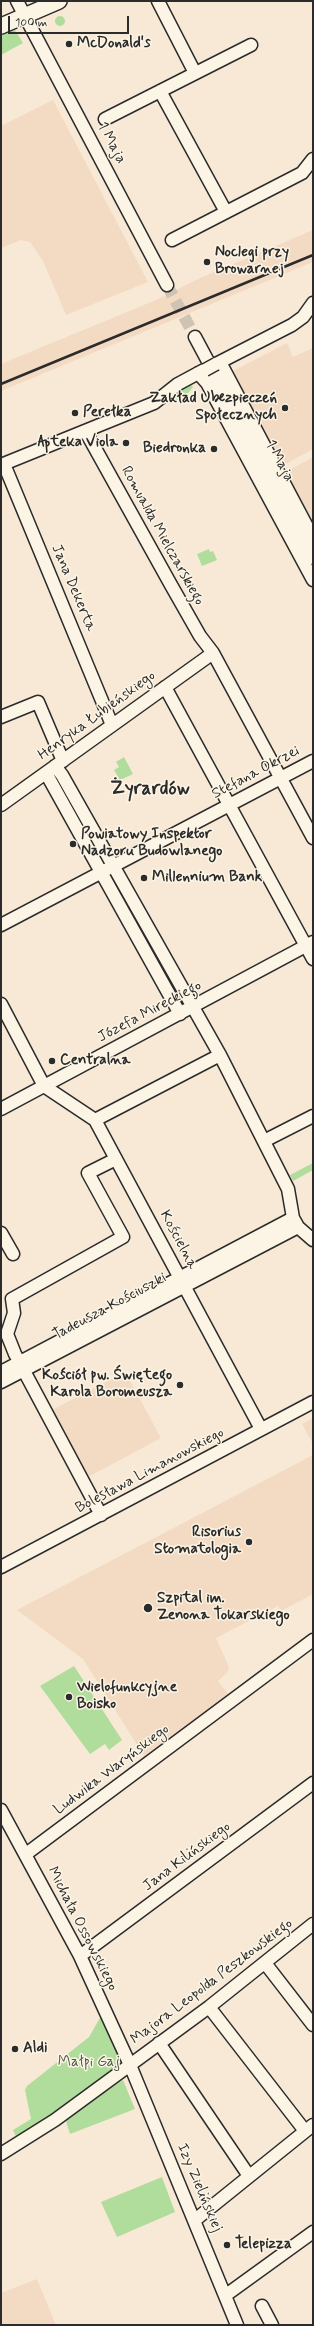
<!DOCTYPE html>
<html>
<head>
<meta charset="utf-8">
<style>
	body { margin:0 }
	#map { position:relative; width:314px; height:2326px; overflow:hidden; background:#f8e9d6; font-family:Mynerve,sans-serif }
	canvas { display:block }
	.frame { position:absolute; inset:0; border:2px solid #2b2b2b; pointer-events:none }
	.scale { position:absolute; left:8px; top:16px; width:121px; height:18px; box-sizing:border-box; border:2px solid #2b2b2b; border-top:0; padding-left:5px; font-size:12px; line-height:14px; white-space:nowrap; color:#2b2b2b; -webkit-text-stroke:3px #fcf5e5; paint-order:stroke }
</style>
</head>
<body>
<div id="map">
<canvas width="314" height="2326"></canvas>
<div class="frame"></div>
<div class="scale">100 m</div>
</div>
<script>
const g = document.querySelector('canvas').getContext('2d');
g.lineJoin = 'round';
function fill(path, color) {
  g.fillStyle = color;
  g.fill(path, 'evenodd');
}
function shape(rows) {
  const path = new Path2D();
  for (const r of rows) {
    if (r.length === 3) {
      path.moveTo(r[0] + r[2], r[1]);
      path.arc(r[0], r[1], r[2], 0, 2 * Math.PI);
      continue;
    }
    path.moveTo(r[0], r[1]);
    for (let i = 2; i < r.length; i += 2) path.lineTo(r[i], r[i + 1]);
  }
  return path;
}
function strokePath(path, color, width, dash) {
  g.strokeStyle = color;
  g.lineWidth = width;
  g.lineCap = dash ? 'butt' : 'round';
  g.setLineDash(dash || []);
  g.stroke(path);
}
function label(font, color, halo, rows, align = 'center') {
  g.font = font + ' Mynerve,sans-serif';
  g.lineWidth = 3;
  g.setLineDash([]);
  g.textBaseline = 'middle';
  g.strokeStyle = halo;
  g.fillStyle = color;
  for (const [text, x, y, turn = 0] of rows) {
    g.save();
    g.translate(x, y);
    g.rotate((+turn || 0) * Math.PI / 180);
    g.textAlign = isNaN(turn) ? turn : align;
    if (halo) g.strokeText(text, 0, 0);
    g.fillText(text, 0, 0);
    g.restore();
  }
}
fill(shape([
	[53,100,148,282,66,315,43,261,30,242,21,240,1,248,1,126],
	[313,230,313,262,1,391,1,364,156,300,198,279],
	[287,343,293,357,313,348,313,449,282,466,231,372],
	[313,457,313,523,286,472],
	[125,1372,161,1438,88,1477,52,1410],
	[313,1418,313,1444,302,1424],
	[313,1455,313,1594,281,1611,278,1606,216,1638,229,1667,228,1672,218,1681,228,1694,144,1756,83,1659,17,1610],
	[37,2279,56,2325,1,2325,1,2293]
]), '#f3dac3');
fill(shape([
	[60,21,5],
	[15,30,23,43,1,55,1,35],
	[190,384,193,387,186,396,169,404,167,400],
	[209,549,210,552,213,551,217,560,202,566,197,554],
	[124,757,133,774,120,780,114,770,119,767,116,762],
	[313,1163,313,1170,293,1181,290,1175],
	[74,1666,122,1740,109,1750,105,1744,90,1754,40,1686],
	[101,2016,120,2057,115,2068,17,2139,13,2130,31,2119,25,2090,27,2086,89,2037],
	[123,2080,135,2109,70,2134,65,2118],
	[162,2177,175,2212,117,2237,101,2202]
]), '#b0dd9b');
strokePath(shape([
	[167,285,195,337]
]), '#cfc3b4', 12, [12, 6]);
const minor = shape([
	[17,1,167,285],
	[158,1,195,73],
	[160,91,226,212],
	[105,119,251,45],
	[172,240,302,173,313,159],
	[195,337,313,558],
	[220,362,313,538],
	[216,364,292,325,303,317,313,303],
	[198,373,207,383,313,580],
	[86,432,171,585,200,636,213,653,313,838],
	[4,464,112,725],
	[1,465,154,403,178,384,204,370],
	[165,687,313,959],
	[1,717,38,702,63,761],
	[55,766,62,775,220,1055,288,1189,293,1218,298,1227,313,1240],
	[46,773,180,1014],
	[1,805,213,653],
	[1,925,313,761],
	[1,1004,44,1086,95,1120,261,1429],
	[1,1109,313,942],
	[95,1120,220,1055],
	[264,1141,313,1116],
	[1,1233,13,1254],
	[1,1372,293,1218],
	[1,1382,298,1227],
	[101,1515,15,1354,7,1334,14,1313,12,1299,123,1237,88,1173,116,1159],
	[1,1567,313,1402],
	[1,1810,80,1956,130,2065,237,2325],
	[26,1854,313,1640],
	[80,1956,313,1783],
	[265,1963,313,2025],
	[209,2007,305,2131],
	[159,2043,249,2176],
	[1,2154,55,2120,209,2007,313,1924],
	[195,2220,313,2125],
	[226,2295,313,2232],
	[262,2306,272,2325]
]);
const major = shape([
	[1,26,59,1]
]);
strokePath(minor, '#2b2b2b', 15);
strokePath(major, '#2b2b2b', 18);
strokePath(minor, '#fcf5e5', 12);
strokePath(major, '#fcf5e5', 15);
strokePath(shape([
	[1,384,313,255]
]), '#2b2b2b', 2.5);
const minorBridge = shape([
	[205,370,216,364]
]);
strokePath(minorBridge, '#2b2b2b', 15, []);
strokePath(minorBridge, '#fcf5e5', 12);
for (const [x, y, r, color] of [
	[69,44,4,"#2b2b2b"],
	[207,262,4,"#2b2b2b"],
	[285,408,4,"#2b2b2b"],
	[75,413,4,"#2b2b2b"],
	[126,443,4,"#2b2b2b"],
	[214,449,4,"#2b2b2b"],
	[73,844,4,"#2b2b2b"],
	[144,878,4,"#2b2b2b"],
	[52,1061,4,"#2b2b2b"],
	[180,1385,4,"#2b2b2b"],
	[249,1542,4,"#2b2b2b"],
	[148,1608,5,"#2b2b2b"],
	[69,1697,4,"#2b2b2b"],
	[15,2049,4,"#2b2b2b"],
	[227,2245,4,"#2b2b2b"]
]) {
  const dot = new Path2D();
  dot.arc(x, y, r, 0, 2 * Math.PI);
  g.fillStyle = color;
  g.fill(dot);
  strokePath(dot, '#fcf5e5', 1.5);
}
label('bold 15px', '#2b2b2b', '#fcf5e5', [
	["McDonald's",77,44],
	["Noclegi przy",215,253],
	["Browarnej",215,270],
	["Zakład Ubezpieczeń",277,399,"right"],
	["Społecznych",277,416,"right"],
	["Perełka",83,413],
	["Apteka Viola",118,443,"right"],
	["Biedronka",206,449,"right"],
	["Powiatowy Inspektor",81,835],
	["Nadzoru Budowlanego",81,852],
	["Millennium Bank",152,878],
	["Centralna",60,1061],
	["Kościół pw. Świętego",172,1376,"right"],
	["Karola Boromeusza",172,1393,"right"],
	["Risorius",241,1533,"right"],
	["Stomatologia",241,1550,"right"],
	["Szpital im.",157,1599],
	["Zenona Tokarskiego",157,1616],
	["Wielofunkcyjne",77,1688],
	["Boisko",77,1705],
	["Aldi",23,2049],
	["Telepizza",235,2245]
], 'left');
label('15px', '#2b2b2b', '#fcf5e5', [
	["1 Maja",111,143,62],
	["1 Maja",279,461,62],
	["Romualda Mielczarskiego",162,536,61],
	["Jana Dekerta",73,588,67],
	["Henryka Łubieńskiego",97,716,-36],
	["Stefana Okrzei",256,773,-28],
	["Józefa Mireckiego",150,1012,-28],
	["Kościelna",178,1240,62],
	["Tadeusza Kościuszki",110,1307,-28],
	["Bolesława Limanowskiego",150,1471,-28],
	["Ludwika Waryńskiego",112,1770,-37],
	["Jana Kilińskiego",187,1857,-37],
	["Michała Ossowskiego",82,1929,63],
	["Majora Leopolda Peszkowskiego",212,1982,-37],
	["Izy Zielińskiej",199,2188,67]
]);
label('15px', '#4c5847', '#fcf5e5', [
	["Małpi Gaj",89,2063]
]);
label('bold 19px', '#2b2b2b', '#fcf5e5', [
	["Żyrardów",150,790]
]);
</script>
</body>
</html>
